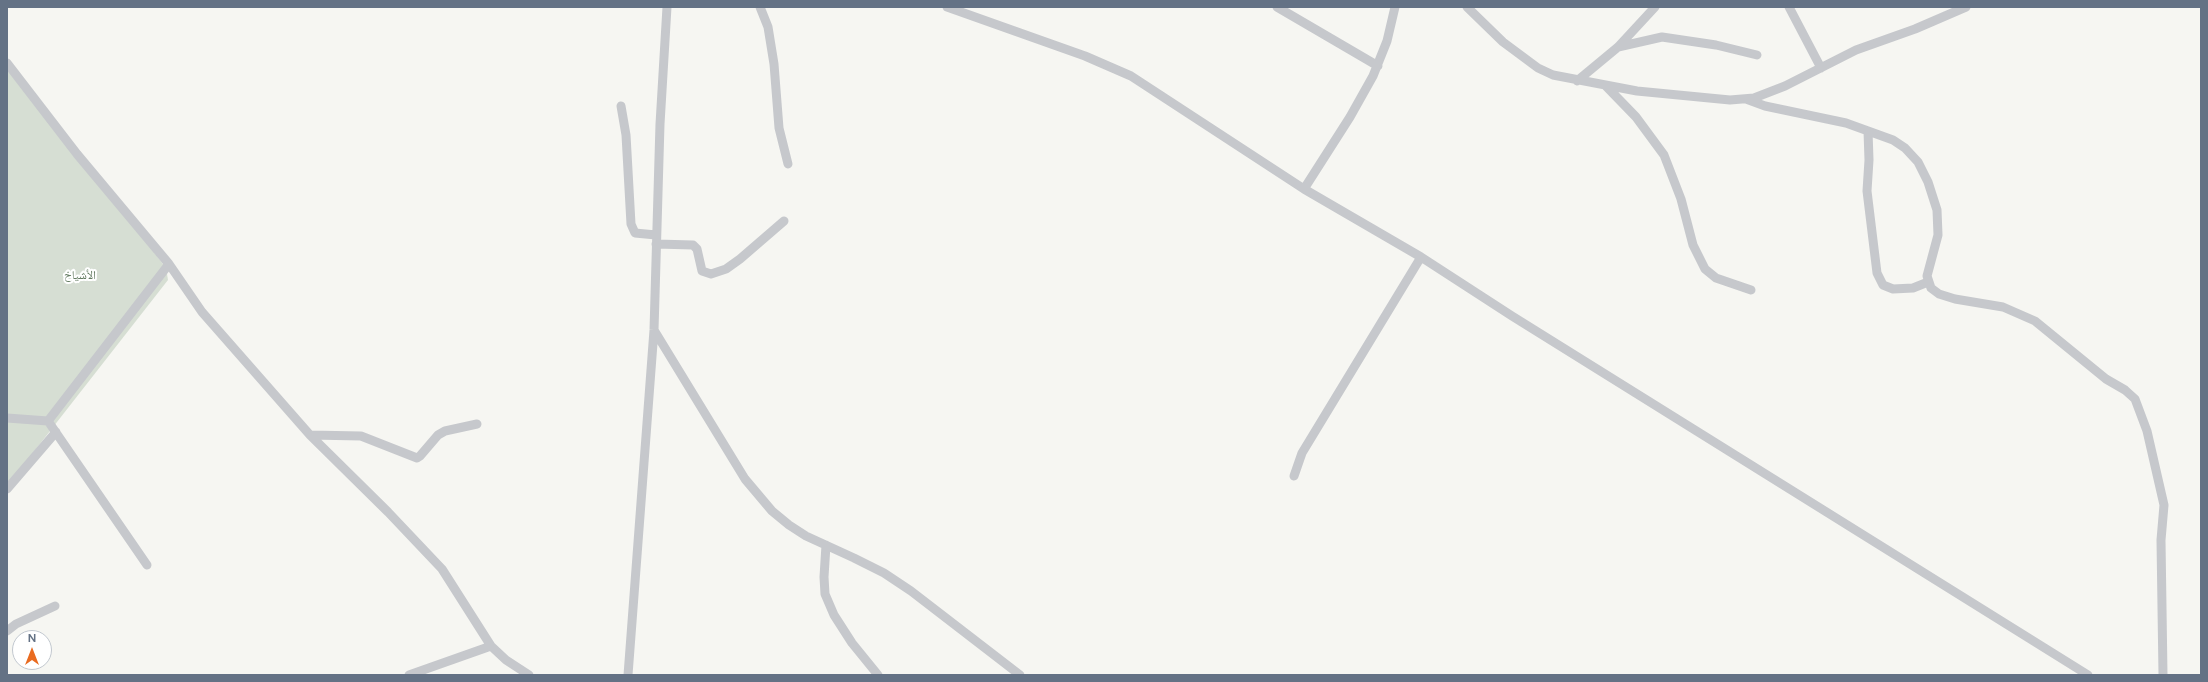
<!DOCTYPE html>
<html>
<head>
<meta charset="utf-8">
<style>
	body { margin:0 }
	#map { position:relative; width:2208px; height:682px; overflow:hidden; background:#f6f6f2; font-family:Figtree,sans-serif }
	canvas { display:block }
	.frame { position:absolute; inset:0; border:8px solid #647285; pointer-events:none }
	.north { position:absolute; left:12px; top:630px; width:40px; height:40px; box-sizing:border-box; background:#fff; border:1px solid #c1c7ce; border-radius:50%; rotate:0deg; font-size:11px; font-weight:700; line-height:16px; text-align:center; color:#647285 }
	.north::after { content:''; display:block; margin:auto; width:14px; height:18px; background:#e96b20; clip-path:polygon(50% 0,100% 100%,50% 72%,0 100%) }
</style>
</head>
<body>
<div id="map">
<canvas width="2208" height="682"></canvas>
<div class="frame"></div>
<div class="north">N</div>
</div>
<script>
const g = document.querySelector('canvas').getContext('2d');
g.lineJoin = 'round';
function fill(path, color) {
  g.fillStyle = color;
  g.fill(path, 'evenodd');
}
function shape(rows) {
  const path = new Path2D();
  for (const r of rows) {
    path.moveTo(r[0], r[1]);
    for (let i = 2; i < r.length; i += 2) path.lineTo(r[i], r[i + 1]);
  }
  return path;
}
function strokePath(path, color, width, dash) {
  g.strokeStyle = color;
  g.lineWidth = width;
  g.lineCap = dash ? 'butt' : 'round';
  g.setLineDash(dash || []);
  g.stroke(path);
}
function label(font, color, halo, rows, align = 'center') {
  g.font = font + ' Figtree,"Noto Naskh Arabic",sans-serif';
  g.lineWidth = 4;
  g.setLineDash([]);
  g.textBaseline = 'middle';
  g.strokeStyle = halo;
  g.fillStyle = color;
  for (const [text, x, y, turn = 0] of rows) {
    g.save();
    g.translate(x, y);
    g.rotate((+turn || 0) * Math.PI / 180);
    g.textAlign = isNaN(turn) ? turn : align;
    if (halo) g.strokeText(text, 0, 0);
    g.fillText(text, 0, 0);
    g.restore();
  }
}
fill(shape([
	[7,59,166,268,168,280,7,486]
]), '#d6ded3');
strokePath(shape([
	[760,7,768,27,774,64,779,128,788,164],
	[947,7,1085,56,1131,76,1304,189,1350,117,1373,76,1387,41,1395,7],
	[1277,7,1378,66],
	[1467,7,1503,42,1538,68,1553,75,1637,91,1730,100,1754,98,1785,86,1856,50,1915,29,1966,7],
	[1789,7,1821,68],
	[1618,47,1662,37,1716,45,1757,55],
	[7,63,77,154,169,264,202,312,310,435,388,512,442,569,491,646,506,660,529,675],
	[1577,81,1618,47,1655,7],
	[1605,85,1636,117,1664,155,1681,199,1693,245,1705,269,1716,278,1751,290],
	[1746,99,1765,106,1846,123,1893,140,1905,148,1918,162,1928,182,1937,210,1938,235,1927,276,1931,288,1939,294,1955,299,2003,307,2035,321,2106,379,2125,390,2135,399,2147,431,2164,505,2161,540,2163,675],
	[621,106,626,135,631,224,635,233,656,235],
	[1868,131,1869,160,1867,191,1877,273,1883,285,1893,289,1913,288,1928,282],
	[1304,189,1421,257,1512,316,2088,675],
	[656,244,693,245,697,249,702,271,711,274,726,269,740,259,784,221],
	[654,330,745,479,772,511,789,525,806,536,854,558,884,573,911,591,1020,675],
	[7,418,48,421,169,264],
	[48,421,147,565],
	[310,435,361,436,417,458,420,456,438,435,445,431,477,424],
	[1294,476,1302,453,1421,257],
	[7,489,56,432],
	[826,545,824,577,825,594,834,615,852,643,878,675],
	[7,631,16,624,55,606],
	[409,675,491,646],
	[628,675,654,330,660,124,667,7]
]), '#c6c8cc', 9);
label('12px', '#657c63', '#fff', [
	["الأشياخ",80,275]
]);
</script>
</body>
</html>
